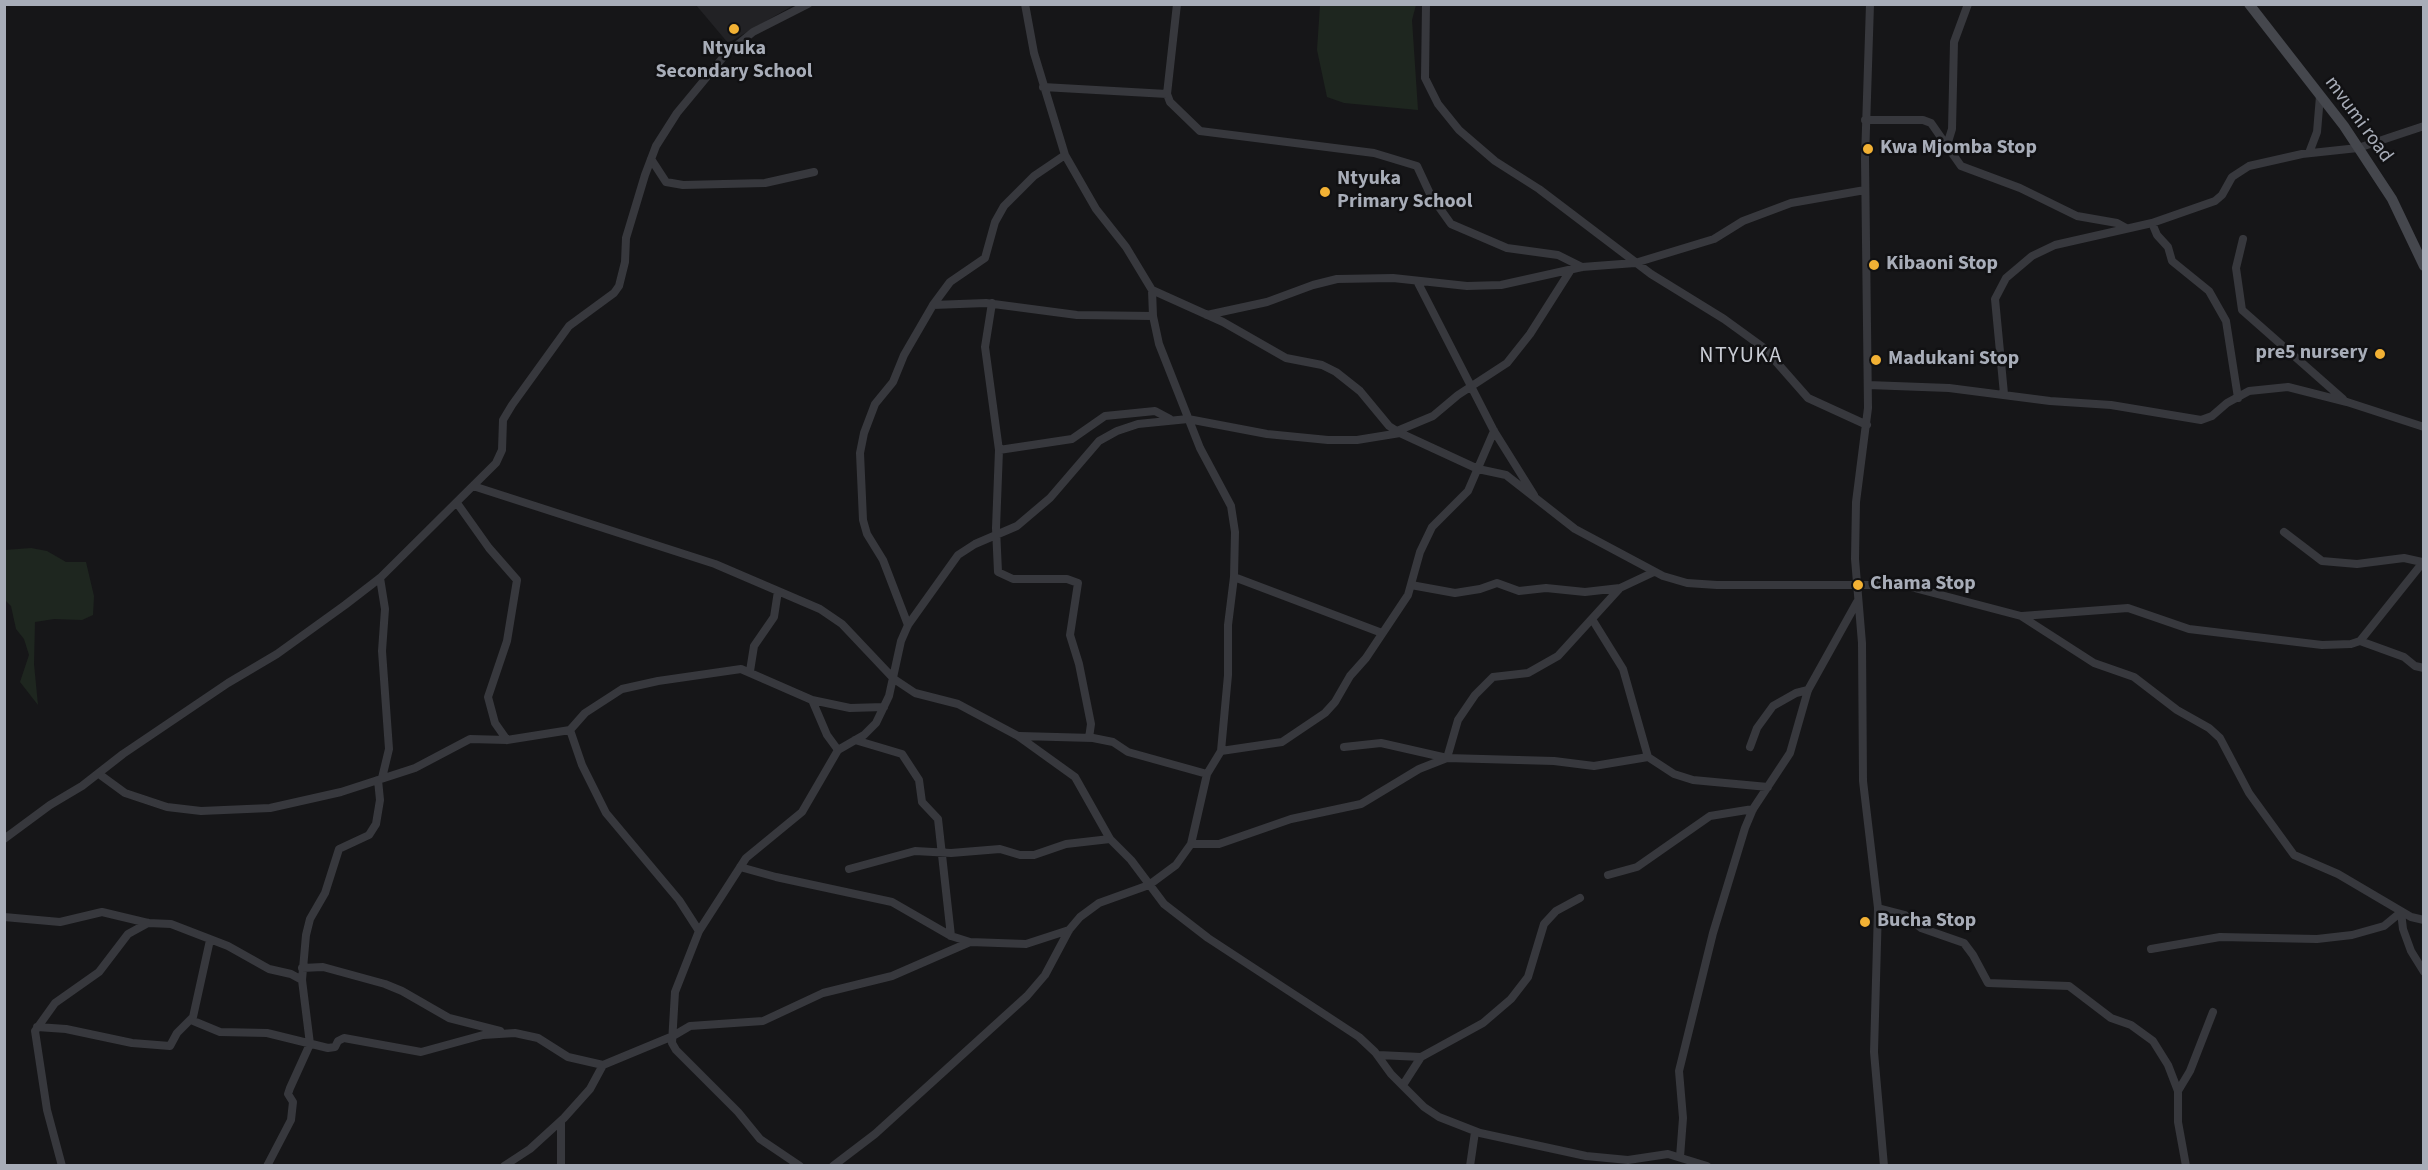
<!DOCTYPE html>
<html>
<head>
<meta charset="utf-8">
<style>
	body { margin:0 }
	#map { position:relative; width:2428px; height:1170px; overflow:hidden; background:#161618; font-family:"Source Sans 3",sans-serif }
	canvas { display:block }
	.frame { position:absolute; inset:0; border:6px solid #a8adb8; pointer-events:none }
</style>
</head>
<body>
<div id="map">
<canvas width="2428" height="1170"></canvas>
<div class="frame"></div>
</div>
<script>
const g = document.querySelector('canvas').getContext('2d');
g.lineJoin = 'round';
function fill(path, color) {
  g.fillStyle = color;
  g.fill(path, 'evenodd');
}
function shape(rows) {
  const path = new Path2D();
  for (const r of rows) {
    path.moveTo(r[0], r[1]);
    for (let i = 2; i < r.length; i += 2) path.lineTo(r[i], r[i + 1]);
  }
  return path;
}
function strokePath(path, color, width, dash) {
  g.strokeStyle = color;
  g.lineWidth = width;
  g.lineCap = dash ? 'butt' : 'round';
  g.setLineDash(dash || []);
  g.stroke(path);
}
function label(font, color, halo, rows, align = 'center') {
  g.font = font + ' "Source Sans 3",sans-serif';
  g.lineWidth = 5;
  g.setLineDash([]);
  g.textBaseline = 'middle';
  g.strokeStyle = halo;
  g.fillStyle = color;
  for (const [text, x, y, turn = 0] of rows) {
    g.save();
    g.translate(x, y);
    g.rotate((+turn || 0) * Math.PI / 180);
    g.textAlign = isNaN(turn) ? turn : align;
    if (halo) g.strokeText(text, 0, 0);
    g.fillText(text, 0, 0);
    g.restore();
  }
}
fill(shape([
	[696,5,794,5,728,43]
]), '#222225');
fill(shape([
	[1320,5,1416,5,1412,20,1418,110,1344,103,1327,97,1317,50],
	[31,548,47,551,66,562,86,562,94,596,93,615,82,620,54,619,35,622,34,664,38,705,20,682,29,655,24,639,16,629,11,606,4,599,5,550]
]), '#1e261f');
strokePath(shape([
	[1177,4,1167,94,1170,102,1200,131,1374,153,1417,166,1431,196,1451,224,1507,248,1558,255,1582,267],
	[1426,4,1425,78,1438,104,1459,130,1495,161,1539,189,1651,274,1724,319,1764,348,1808,398,1867,425],
	[1870,4,1865,159,1868,408,1856,502,1855,559,1862,643,1863,781,1878,908,1874,1052,1884,1166],
	[1043,87,1167,94],
	[1865,120,1923,120,1931,123,1961,166,2020,188,2077,216,2117,223,2126,228],
	[1947,145,1952,129,1954,42,1968,4],
	[2309,153,2317,132,2320,96],
	[651,159,666,182,683,185,765,183,814,172],
	[2152,223,2157,235,2168,247,2172,261,2209,291,2226,321,2238,398],
	[2243,239,2236,268,2242,310,2343,399],
	[1417,281,1494,431,1534,495],
	[1152,290,1223,322,1286,358,1322,365,1336,372,1360,391,1389,426,1400,433,1478,469,1506,475,1575,529,1663,576,1687,583,1717,585,1903,585,2021,616,2094,663,2134,677,2177,710,2209,728,2220,738,2249,793,2294,855,2338,874,2411,917,2424,920],
	[992,303,985,347,999,450,996,528,998,572,1013,579,1067,579,1078,583,1070,635,1079,664,1091,724,1089,738],
	[933,305,950,282,985,258,995,222,1004,206,1034,176,1065,155],
	[1207,315,1267,302,1313,285,1337,279,1393,278,1467,286,1501,285,1582,267,1635,263,1714,239,1743,221,1791,203,1865,190],
	[1868,385,1949,388,2050,401,2111,405,2201,420,2212,416,2227,403,2249,391,2288,387,2347,402,2424,427],
	[2004,394,1995,299,2006,278,2032,256,2055,245,2152,223,2215,201,2222,195,2232,177,2249,166,2302,154,2358,148,2424,126],
	[1397,431,1433,416,1458,395,1507,363,1530,334,1570,271],
	[999,450,1072,439,1105,416,1155,411,1170,419],
	[473,486,715,564,820,609,842,624,894,679,915,693,958,704,1018,736,1075,777,1110,839,1131,860,1164,904,1208,938,1359,1037,1375,1052,1391,1074,1424,1107,1439,1117,1480,1133,1586,1156,1628,1160,1668,1154,1707,1166],
	[457,503,489,548,517,580,507,641,488,697,495,723,507,740],
	[2284,532,2322,561,2357,564,2404,558,2422,562],
	[1234,577,1382,633],
	[380,578,385,609,382,651,389,749,382,778],
	[1411,585,1455,593,1480,589,1497,583,1519,591,1546,588,1585,592,1620,588],
	[2022,616,2128,608,2189,629,2322,645,2351,644,2360,641,2424,561],
	[1592,619,1623,669,1648,757],
	[908,625,883,560,867,534,863,520,860,453,864,433,875,404,893,382,904,355,933,305,986,303,1077,315,1153,316],
	[2360,641,2404,657,2415,666,2424,668],
	[750,671,754,646,774,617,778,591],
	[812,700,827,735,838,750],
	[570,730,582,765,606,813,679,900,699,931],
	[1020,736,1093,738,1113,742,1128,752,1207,774],
	[855,740,902,754,919,780,922,802,938,819,951,936],
	[1344,747,1381,743,1447,758,1458,720,1475,695,1493,677,1528,673,1558,656,1620,588,1654,572],
	[1750,747,1757,728,1773,706,1796,693,1808,690],
	[1221,751,1282,742,1325,713,1335,702,1350,676,1366,658,1408,595,1420,552,1432,527,1468,491,1494,431],
	[99,774,125,793,167,807,201,811,270,808,341,792,415,768,470,739,507,740,570,730,585,713,622,689,658,681,741,669,812,700,850,708,884,707],
	[4,839,50,805,82,786,123,754,228,683,277,654,345,605,380,578,496,463,502,450,503,420,512,405,569,326,614,293,619,286,625,262,626,238,645,175,656,146,677,113,725,55,753,32,808,4],
	[1191,844,1219,844,1291,819,1361,804,1419,769,1447,758,1554,761,1594,766,1648,757,1674,774,1693,780,1768,787],
	[740,867,776,877,892,902,951,936,970,942],
	[849,869,915,851,951,853,1000,849,1020,855,1034,855,1066,844,1110,839],
	[1608,875,1637,867,1710,816,1753,809],
	[1878,908,1905,915,1921,928,1964,943,1973,955,1988,983,2069,986,2111,1018,2131,1025,2153,1041,2168,1065,2178,1091,2178,1122,2186,1166],
	[2401,912,2403,929,2411,951,2424,972],
	[4,917,60,922,102,912,148,923,171,924,228,946,269,969,291,974,302,980],
	[2151,949,2220,937,2317,939,2352,935,2384,926,2401,912],
	[302,968,323,967,385,984,402,991,449,1018,500,1031],
	[191,1020,220,1032,267,1033,328,1048,335,1047,338,1041,344,1038,421,1052,483,1035,515,1033,538,1038,568,1057,603,1065],
	[37,1027,66,1029,132,1043,170,1046,177,1033,193,1017,210,940],
	[1378,1055,1421,1057],
	[1403,1085,1421,1057,1483,1023,1511,999,1528,977,1544,924,1556,911,1580,898],
	[2178,1091,2190,1071,2213,1012],
	[1680,1157,1683,1118,1679,1071,1713,933,1745,828,1753,809,1790,753,1808,690,1857,602],
	[62,1166,47,1110,35,1031,55,1003,99,972,128,934,148,923],
	[267,1166,291,1120,293,1102,288,1094,290,1088,310,1044,302,980,306,935,310,919,325,893,339,849,369,835,376,824,380,800,378,780],
	[504,1166,530,1149,564,1118,590,1089,603,1065,673,1036,690,1026,763,1021,823,993,892,976,970,942,1026,944,1069,930],
	[561,1166,561,1121],
	[800,1166,760,1139,738,1112,676,1050,672,1043,675,992,699,931,746,858,802,812,838,750,864,735,876,723,889,696,901,641,908,625,958,555,975,544,1017,526,1050,498,1099,441,1117,431,1138,424,1188,419,1267,434,1328,440,1357,440,1400,433],
	[833,1166,875,1134,1027,996,1045,975,1069,930,1080,917,1099,903,1149,885,1176,865,1191,844,1207,774,1221,751,1228,675,1228,625,1234,577,1235,532,1231,506,1200,448,1159,344,1153,316,1152,290,1126,247,1096,209,1065,155,1034,53,1025,4],
	[1470,1166,1475,1132]
]), '#37383d', 8);
strokePath(shape([
	[2249,4,2344,126,2392,199,2424,266]
]), '#45474d', 10);
for (const [x, y, r, color] of [
	[734,29,6,"#f2b134"],
	[1868,149,6,"#f2b134"],
	[1325,192,6,"#f2b134"],
	[1874,265,6,"#f2b134"],
	[2380,354,6,"#f2b134"],
	[1876,360,6,"#f2b134"],
	[1858,585,6,"#f2b134"],
	[1865,922,6,"#f2b134"]
]) {
  const dot = new Path2D();
  dot.arc(x, y, r, 0, 2 * Math.PI);
  g.fillStyle = color;
  g.fill(dot);
  strokePath(dot, '#111113', 2);
}
label('bold 20px', '#a8adb8', '#111113', [
	["Ntyuka",734,50,"center"],
	["Secondary School",734,73,"center"],
	["Kwa Mjomba Stop",1880,149],
	["Ntyuka",1337,180],
	["Primary School",1337,203],
	["Kibaoni Stop",1886,265],
	["pre5 nursery",2368,354,"right"],
	["Madukani Stop",1888,360],
	["Chama Stop",1870,585],
	["Bucha Stop",1877,922]
], 'left');
label('20px', '#a8adb8', '#111113', [
	["mvumi road",2358,120,54]
]);
g.letterSpacing = '1.5px';
label('22px', '#c9ccd4', '#111113', [
	["NTYUKA",1741,357]
]);
g.letterSpacing = '0px';
</script>
</body>
</html>
